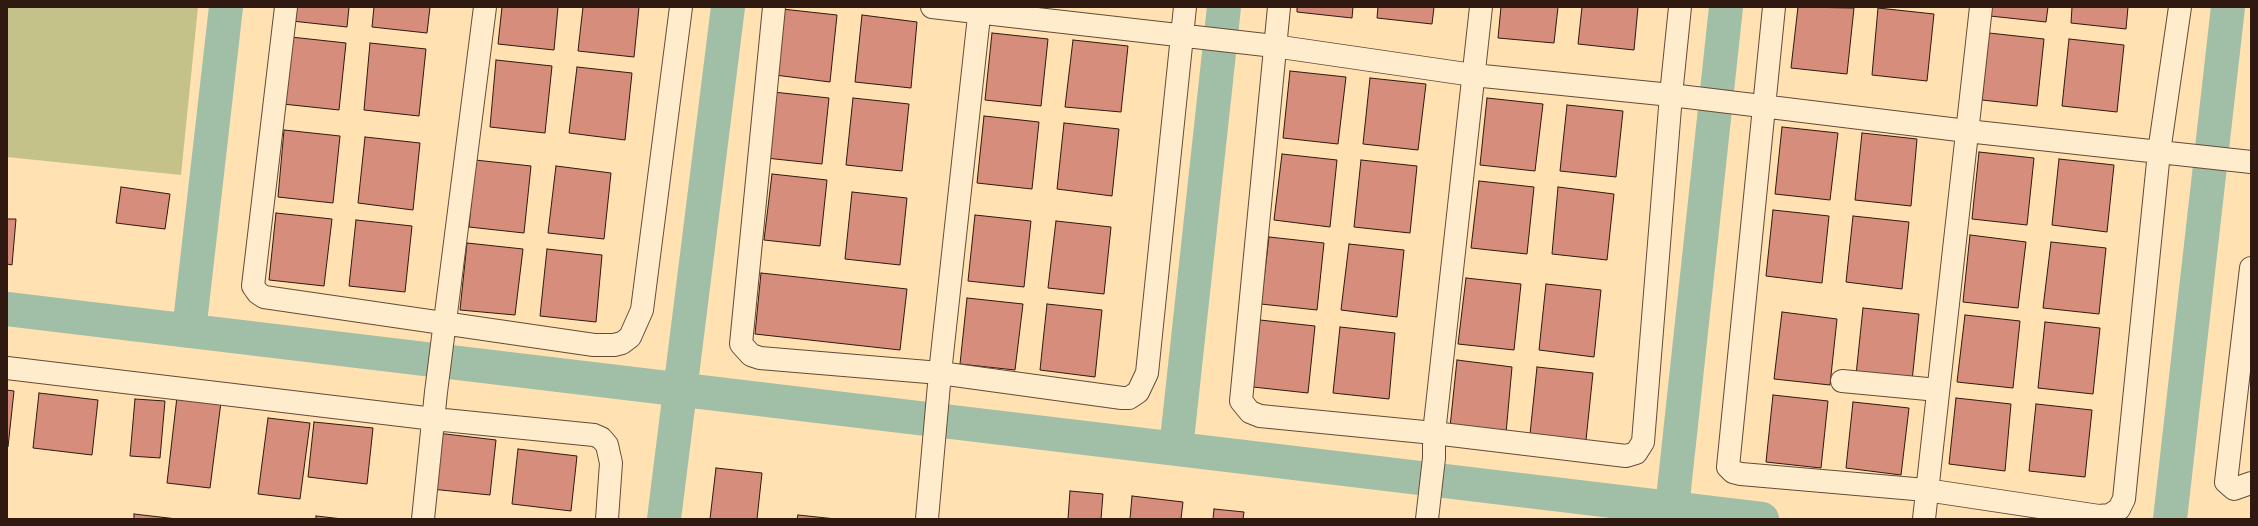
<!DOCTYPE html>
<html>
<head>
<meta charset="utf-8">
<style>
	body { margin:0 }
	#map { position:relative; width:2258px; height:526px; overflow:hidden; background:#ffe1b2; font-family:"IM FELL French Canon",serif }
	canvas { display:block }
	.frame { position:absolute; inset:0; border:8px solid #301910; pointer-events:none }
</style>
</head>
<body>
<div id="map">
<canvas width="2258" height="526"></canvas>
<div class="frame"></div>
</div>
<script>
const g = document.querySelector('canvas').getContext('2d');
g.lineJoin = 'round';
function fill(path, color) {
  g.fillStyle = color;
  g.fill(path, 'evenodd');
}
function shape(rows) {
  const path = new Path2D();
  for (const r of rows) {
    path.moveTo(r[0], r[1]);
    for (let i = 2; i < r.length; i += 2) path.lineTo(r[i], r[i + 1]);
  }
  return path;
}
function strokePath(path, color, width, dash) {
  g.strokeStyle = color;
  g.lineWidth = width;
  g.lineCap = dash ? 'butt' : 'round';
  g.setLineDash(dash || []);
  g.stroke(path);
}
fill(shape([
	[7,7,198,7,181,175,7,157]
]), '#c4c289');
strokePath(shape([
	[7,309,1762,519],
	[189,331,226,7],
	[1176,449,1224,7],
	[1672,508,1726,7],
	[664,519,728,7],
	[2170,519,2228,7]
]), '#a1bea7', 34);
const building = shape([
	[293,7,349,7,347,27,292,21,293,7],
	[374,7,430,7,427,33,372,27,374,7],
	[502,7,558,7,554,50,498,44,502,7],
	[583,7,639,7,634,57,578,51,583,7],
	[1297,7,1353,7,1352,18,1297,12,1297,7],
	[1378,7,1434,7,1432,24,1377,18,1378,7],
	[1501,7,1558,7,1554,43,1498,38,1501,7],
	[1582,7,1638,7,1634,50,1578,44,1582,7],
	[1798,7,1854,8,1847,74,1791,68,1798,7],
	[1991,7,2048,7,2046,22,1990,16,1991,7],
	[2072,7,2128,7,2126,29,2071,23,2072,7],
	[1878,8,1934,14,1927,81,1872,75,1878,8],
	[782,9,837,15,830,82,775,75,782,9],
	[862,15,917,22,911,88,855,82,862,15],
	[992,33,1048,39,1041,106,985,100,992,33],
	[1989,33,2044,39,2037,106,1982,100,1989,33],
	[291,37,346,43,339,110,283,104,291,37],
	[2069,39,2124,45,2117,112,2062,106,2069,39],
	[1073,40,1128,46,1121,112,1065,107,1073,40],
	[370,43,426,49,419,116,364,110,370,43],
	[496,60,552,66,545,133,490,127,496,60],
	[577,67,632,73,625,140,569,133,577,67],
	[1290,71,1346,77,1338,144,1283,138,1290,71],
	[1370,78,1426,84,1418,150,1363,144,1370,78],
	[773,92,829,98,822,164,766,158,773,92],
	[853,98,909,104,902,171,846,165,853,98],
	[1487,98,1543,104,1535,171,1480,165,1487,98],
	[1567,105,1623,111,1616,177,1560,171,1567,105],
	[984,116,1039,122,1032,189,977,183,984,116],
	[1064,123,1119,129,1112,196,1057,189,1064,123],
	[1782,127,1838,133,1830,200,1775,194,1782,127],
	[284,130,340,136,333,203,278,197,284,130],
	[1862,133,1917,139,1911,206,1855,200,1862,133],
	[365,137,420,143,413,210,358,203,365,137],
	[1979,152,2034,158,2027,225,1972,219,1979,152],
	[1282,154,1337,160,1330,227,1274,220,1282,154],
	[2059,159,2114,165,2107,232,2052,225,2059,159],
	[475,160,531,166,524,233,469,227,475,160],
	[1361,160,1417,166,1410,233,1354,227,1361,160],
	[556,166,611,173,604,239,548,233,556,166],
	[772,174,827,180,820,246,764,240,772,174],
	[1479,181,1534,187,1527,254,1471,248,1479,181],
	[121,187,170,194,165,229,116,223,121,187],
	[1558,187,1614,194,1607,260,1552,254,1558,187],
	[852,192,907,198,900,265,845,259,852,192],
	[1773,210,1829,216,1822,283,1766,276,1773,210],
	[276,213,332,219,324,286,269,280,276,213],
	[975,215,1031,221,1024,287,968,281,975,215],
	[1853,216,1909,222,1902,289,1846,282,1853,216],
	[7,219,16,219,12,265,7,264,7,219],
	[356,220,412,226,405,292,349,286,356,220],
	[1056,221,1111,227,1104,294,1048,288,1056,221],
	[1970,235,2026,242,2018,308,1963,302,1970,235],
	[1269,237,1324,243,1317,310,1261,304,1269,237],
	[2051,242,2106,248,2099,314,2043,308,2051,242],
	[467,243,523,249,515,315,460,310,467,243],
	[1349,244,1404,250,1397,317,1341,310,1349,244],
	[547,249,602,255,596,322,540,316,547,249],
	[761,273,907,289,900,350,755,334,761,273],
	[1466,278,1521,284,1514,350,1458,344,1466,278],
	[1546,284,1601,290,1594,357,1539,350,1546,284],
	[967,298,1023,304,1015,370,960,364,967,298],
	[1047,304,1102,310,1095,377,1040,370,1047,304],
	[1863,308,1919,314,1912,381,1856,375,1863,308],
	[1782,312,1837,319,1830,385,1774,379,1782,312],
	[1965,315,2020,321,2013,388,1957,382,1965,315],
	[1260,320,1315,326,1308,393,1253,387,1260,320],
	[2045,322,2100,328,2093,394,2038,388,2045,322],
	[1340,327,1395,333,1389,399,1333,393,1340,327],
	[1457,360,1512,367,1506,433,1450,427,1457,360],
	[1537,367,1593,373,1586,440,1530,434,1537,367],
	[7,390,14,391,8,447,7,446,7,390],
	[39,393,98,400,92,455,33,448,39,393],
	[1773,395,1828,401,1821,468,1766,462,1773,395],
	[177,397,221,402,210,488,167,483,177,397],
	[1956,398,2011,404,2005,471,1949,464,1956,398],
	[135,399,165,401,160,458,130,456,135,399],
	[1853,402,1909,408,1901,475,1846,468,1853,402],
	[2036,404,2092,410,2085,477,2029,471,2036,404],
	[268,418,310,423,300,499,258,494,268,418],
	[314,422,373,428,367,484,308,477,314,422],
	[437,433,496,440,490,495,431,489,437,433],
	[518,449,577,456,571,511,512,504,518,449],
	[716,468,762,473,757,519,710,519,716,468],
	[1070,491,1103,494,1101,519,1068,519,1070,491],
	[1132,496,1183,502,1181,519,1130,519,1132,496],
	[1214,509,1244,512,1243,519,1213,519,1214,509],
	[134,514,177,519,134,519,134,514],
	[798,515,836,519,797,519,798,515],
	[316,516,343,519,316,519,316,516]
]);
fill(building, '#d68d7c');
strokePath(building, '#301910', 1);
const minor = shape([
	[286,7,253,286,258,293,264,297,594,345,614,345,622,343,630,337,642,310,681,7],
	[774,7,741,344,751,355,760,358,940,373,1122,398,1129,398,1138,392,1147,373,1185,7],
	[932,7,1274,46,1473,75,1671,95,1967,131,2251,162],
	[1279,7,1241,401,1250,412,1260,416,1434,433,1626,456,1636,453,1643,442,1671,95,1680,7],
	[1774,7,1728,467,1733,472,1741,474,1926,490,2099,516,2110,515,2119,509,2124,499,2159,152,2180,7],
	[2251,268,2226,482,2234,489,2251,483],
	[7,368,434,419,594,435,601,438,607,445,611,463,607,519],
	[1842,381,1938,390],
	[423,519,436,392,485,7],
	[927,519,940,373,980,7],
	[1427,519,1434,458,1434,433,1481,7],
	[1924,519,1981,7]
]);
strokePath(minor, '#644b38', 24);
strokePath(minor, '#ffeccd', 22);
</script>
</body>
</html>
